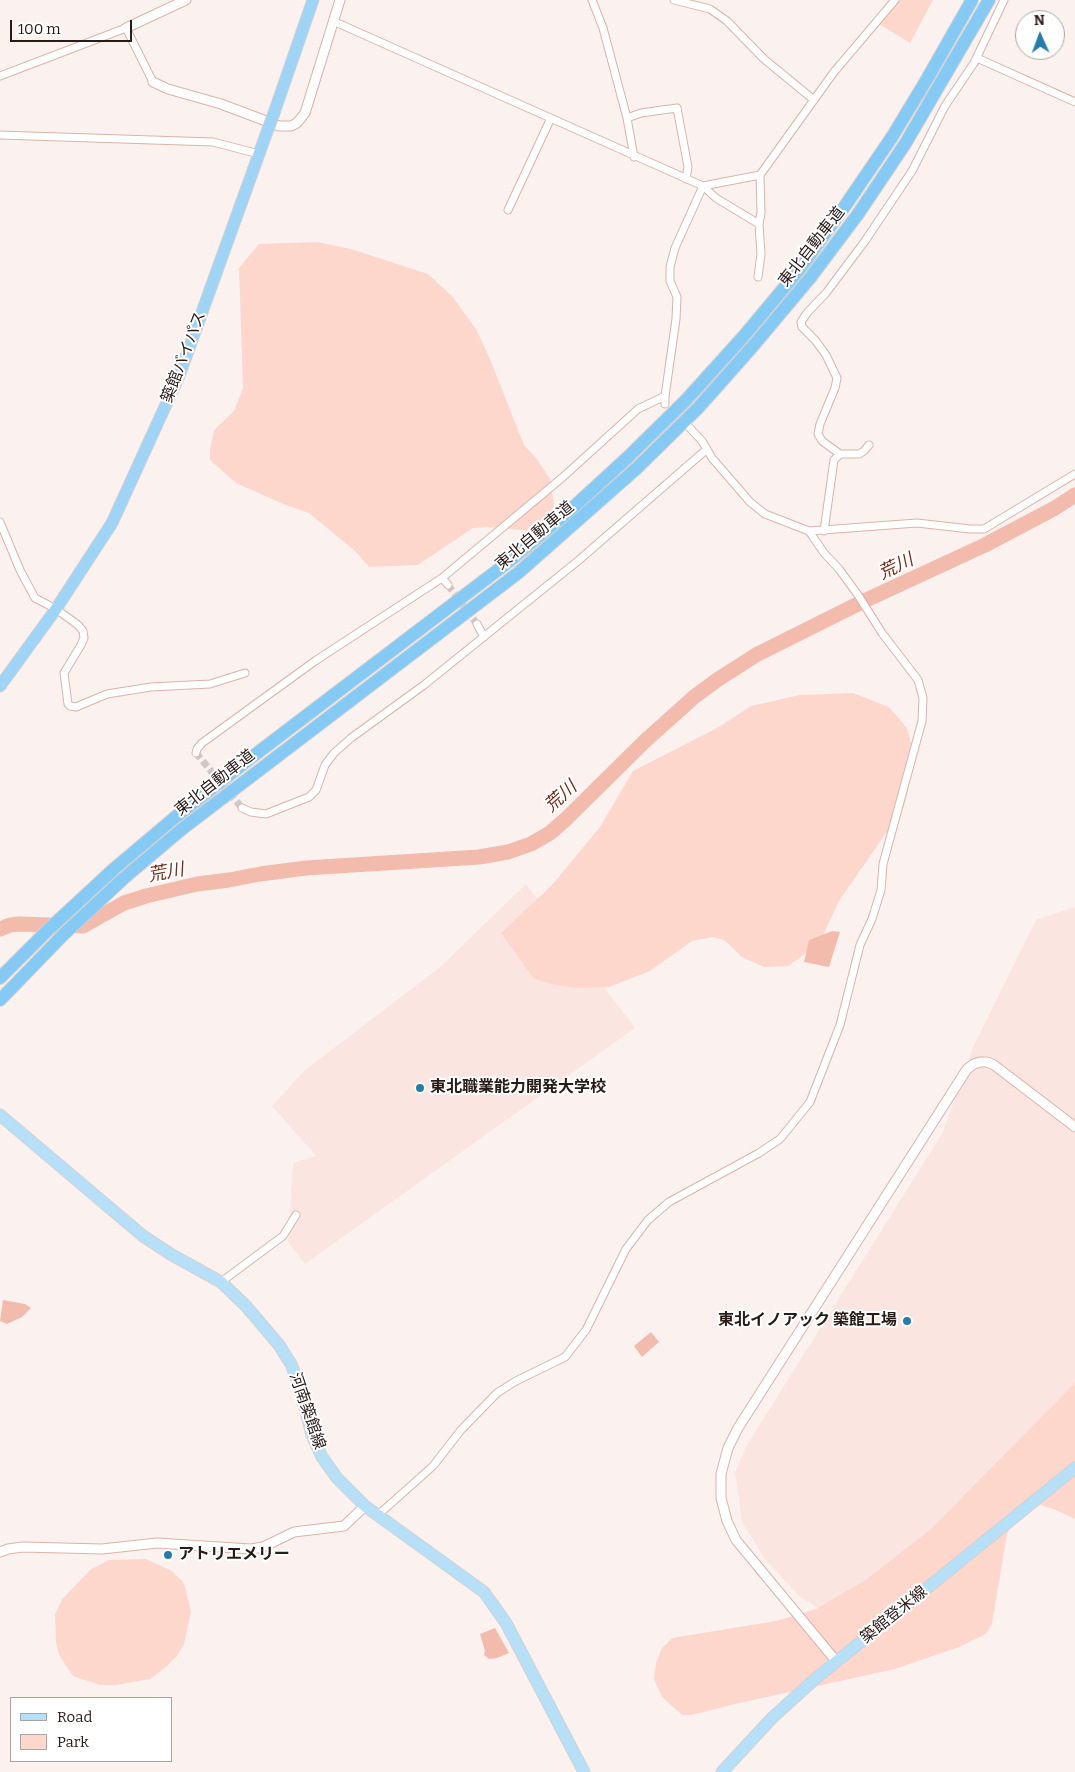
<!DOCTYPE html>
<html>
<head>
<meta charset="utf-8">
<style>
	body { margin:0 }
	#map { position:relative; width:1075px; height:1772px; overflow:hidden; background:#fbf2f0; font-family:Bitter,serif }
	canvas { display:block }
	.legend { position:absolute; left:10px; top:1697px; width:162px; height:65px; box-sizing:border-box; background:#fff; border:1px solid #aaa4a2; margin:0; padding:6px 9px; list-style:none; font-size:15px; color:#2a1b17 }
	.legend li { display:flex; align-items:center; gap:10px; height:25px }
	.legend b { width:25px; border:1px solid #aaa4a2 }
	.north { position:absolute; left:1015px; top:10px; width:50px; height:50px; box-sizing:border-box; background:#fff; border:1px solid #aaa4a2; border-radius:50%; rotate:358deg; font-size:14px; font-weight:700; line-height:20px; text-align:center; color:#2a1b17 }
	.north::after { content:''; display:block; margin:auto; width:18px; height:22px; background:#247eac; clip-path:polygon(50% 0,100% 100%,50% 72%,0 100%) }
	.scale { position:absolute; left:10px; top:20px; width:122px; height:22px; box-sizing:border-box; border:2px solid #2a1b17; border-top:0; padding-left:6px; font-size:15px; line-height:18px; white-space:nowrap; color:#2a1b17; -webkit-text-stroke:4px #fff; paint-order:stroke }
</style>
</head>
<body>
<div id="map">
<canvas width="1075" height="1772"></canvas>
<ul class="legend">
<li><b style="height:6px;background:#b6dff8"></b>Road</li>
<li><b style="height:14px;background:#fed7cc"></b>Park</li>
</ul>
<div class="north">N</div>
<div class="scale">100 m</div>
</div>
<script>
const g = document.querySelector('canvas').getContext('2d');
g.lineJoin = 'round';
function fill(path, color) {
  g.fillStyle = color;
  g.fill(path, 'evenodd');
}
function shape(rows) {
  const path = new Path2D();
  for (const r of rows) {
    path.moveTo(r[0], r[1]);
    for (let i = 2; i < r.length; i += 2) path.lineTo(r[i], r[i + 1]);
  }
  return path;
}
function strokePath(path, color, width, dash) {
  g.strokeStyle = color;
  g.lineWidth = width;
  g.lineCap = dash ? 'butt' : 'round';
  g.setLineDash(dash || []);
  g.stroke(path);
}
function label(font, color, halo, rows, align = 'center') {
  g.font = font + ' Bitter,"Noto Sans JP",serif';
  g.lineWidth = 4;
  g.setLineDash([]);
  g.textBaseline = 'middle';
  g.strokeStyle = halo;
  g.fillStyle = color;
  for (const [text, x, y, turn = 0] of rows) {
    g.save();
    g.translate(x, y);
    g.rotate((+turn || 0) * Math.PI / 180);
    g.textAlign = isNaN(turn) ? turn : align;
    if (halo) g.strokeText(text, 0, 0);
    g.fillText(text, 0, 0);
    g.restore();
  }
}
fill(shape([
	[526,884,635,1028,305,1264,288,1242,293,1163,316,1156,272,1106,305,1070,439,968],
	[1075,907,1075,1449,853,1629,800,1597,765,1559,742,1522,735,1472,747,1445,943,1132,973,1047,1036,920]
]), '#fae5e0');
fill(shape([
	[900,0,933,0,910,43,879,24],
	[317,242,351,249,428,274,452,296,476,329,490,359,524,445,537,459,550,479,554,505,549,523,532,531,488,527,473,528,418,565,369,567,356,552,309,513,283,504,236,483,210,460,210,450,214,430,234,411,243,388,239,268,259,244],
	[853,693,889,707,907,728,915,759,904,807,839,901,819,944,788,966,764,967,742,957,724,940,713,937,692,941,650,971,609,987,577,988,556,985,534,979,501,933,552,885,600,827,633,771,719,727,751,706,800,695],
	[1075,1383,1075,1519,1056,1510,1041,1505,1030,1506,1016,1516,1007,1534,992,1624,986,1634,959,1647,895,1669,735,1704,692,1715,682,1715,662,1697,654,1679,656,1663,662,1648,672,1638,776,1621,816,1609,867,1579,930,1530],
	[146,1559,172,1571,183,1582,186,1590,191,1612,184,1644,177,1656,167,1666,150,1679,116,1685,100,1685,73,1676,59,1655,56,1642,55,1614,63,1598,90,1570,109,1560]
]), '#fed7cc');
fill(shape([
	[832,931,840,932,829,967,804,962,809,940],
	[3,1300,25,1304,31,1308,22,1317,7,1324,0,1321],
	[651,1332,659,1342,642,1357,634,1346],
	[495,1628,509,1653,497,1658,489,1659,484,1655,485,1651,480,1634]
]), '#f3bbac');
strokePath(shape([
	[0,929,10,925,19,924,83,926,124,903,146,896,197,884,229,880,260,874,306,868,479,857,508,852,531,844,550,833,566,819,645,741,694,697,717,680,756,655,864,601,985,545,1055,508,1075,495]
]), '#f3bbac', 15);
strokePath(shape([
	[448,585,477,624],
	[196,753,242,808]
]), '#d1c7c5', 7, [7, 3.5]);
const minor = shape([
	[592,0,603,28,627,118,634,157],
	[674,0,710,9,727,21,764,59,814,100],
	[333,21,703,186,760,175,834,72,895,0],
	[977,58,1075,102],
	[0,76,126,28,153,82],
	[627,118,641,113,677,108,688,167,686,179],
	[0,135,213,142,259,154],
	[508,210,551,118],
	[758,277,761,254,759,224,761,213,760,175],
	[665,404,665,396,676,319,677,297,670,281,670,267,675,248,703,186,716,198,759,224],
	[688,426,702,441,712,458,750,502,765,514,809,531,917,523,970,529,984,529,1075,474],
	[840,454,822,441,818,434,820,424,835,388,837,378,826,355,815,340,802,327,801,322,807,313,826,293,865,241,912,171,945,106,974,63,1004,0],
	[0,522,20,570,35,598,56,609,78,625,83,631,84,638,81,645,64,673,68,704,70,706,76,707,107,694,151,687,210,684,245,673],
	[824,531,834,460,840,454,859,454,864,451,869,445],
	[442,578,448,585],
	[477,624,484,637],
	[196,753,197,749,202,743,315,661,442,578,563,477,638,409,665,396],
	[242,808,251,812,266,814,309,797,316,790,325,765,334,753,351,738,424,685,579,560,707,449],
	[221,1282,283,1236,296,1215],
	[378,1515,433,1466,461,1430,497,1393,516,1381,565,1357,586,1330,626,1249,648,1220,669,1202,759,1153,780,1139,810,1102,840,1025,860,945,872,919,881,890,883,864,922,721,923,698,918,680,882,633,858,595,839,569,824,553,809,531]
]);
const tertiary = shape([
	[126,28,186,0],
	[153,82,168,89,221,104,279,126,291,126,297,123,305,113,340,0],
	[0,1552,8,1549,23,1547,102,1549,157,1543,251,1549,263,1547,294,1532,344,1526,365,1506],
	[836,1661,736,1540,727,1521,721,1498,721,1474,728,1448,738,1428,967,1069,974,1064,980,1062,987,1062,994,1065,1075,1127]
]);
const primary = shape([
	[0,1115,143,1236,172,1255,221,1282,246,1306,279,1345,291,1364,299,1385,312,1435,322,1457,337,1478,365,1506,484,1592,506,1623,584,1772],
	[722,1772,772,1718,815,1679,1075,1468]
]);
const trunk = shape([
	[274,113,313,0],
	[0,686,56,609,112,523,179,376,268,129]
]);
const motorway = shape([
	[0,978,49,929,115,868,173,819,252,757,507,563,567,513,627,458,686,400,743,337,799,270,845,206,892,137,927,79,972,0],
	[0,1000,63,935,124,878,182,829,518,573,637,468,698,408,753,346,810,278,858,214,905,144,989,0]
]);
strokePath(minor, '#dbb3a8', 9);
strokePath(tertiary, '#dbb3a8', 11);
strokePath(primary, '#d4d1d1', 13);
strokePath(trunk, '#d4d1d1', 13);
strokePath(motorway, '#d4d1d1', 14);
strokePath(minor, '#fff', 7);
strokePath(tertiary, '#fff', 9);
strokePath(primary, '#b6dff8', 11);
strokePath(trunk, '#9ed4f6', 11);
strokePath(motorway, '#85caf4', 12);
const trunkBridge = shape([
	[268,129,274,113]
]);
strokePath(trunkBridge, '#d4d1d1', 13, []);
strokePath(trunkBridge, '#9ed4f6', 11);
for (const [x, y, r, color] of [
	[420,1088,5,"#247eac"],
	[907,1321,5,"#247eac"],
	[168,1555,5,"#247eac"]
]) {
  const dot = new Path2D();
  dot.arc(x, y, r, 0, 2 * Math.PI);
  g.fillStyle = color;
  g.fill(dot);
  strokePath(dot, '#fff', 2);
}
label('16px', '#2a1b17', '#fff', [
	["東北自動車道",812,247,-52],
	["築館バイパス",184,357,-69],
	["東北自動車道",535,536,-40],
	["東北自動車道",215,783,-38],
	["河南築館線",307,1411,71],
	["築館登米線",894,1615,-39]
]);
label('bold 16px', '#2a1b17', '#fff', [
	["東北職業能力開発大学校",430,1088],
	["東北イノアック 築館工場",897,1321,"right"],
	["アトリエメリー",178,1555]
], 'left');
label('italic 18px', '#7b2b16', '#fff', [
	["荒川",896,567,-26],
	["荒川",561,797,-42],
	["荒川",166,873,-11]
]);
</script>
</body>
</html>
